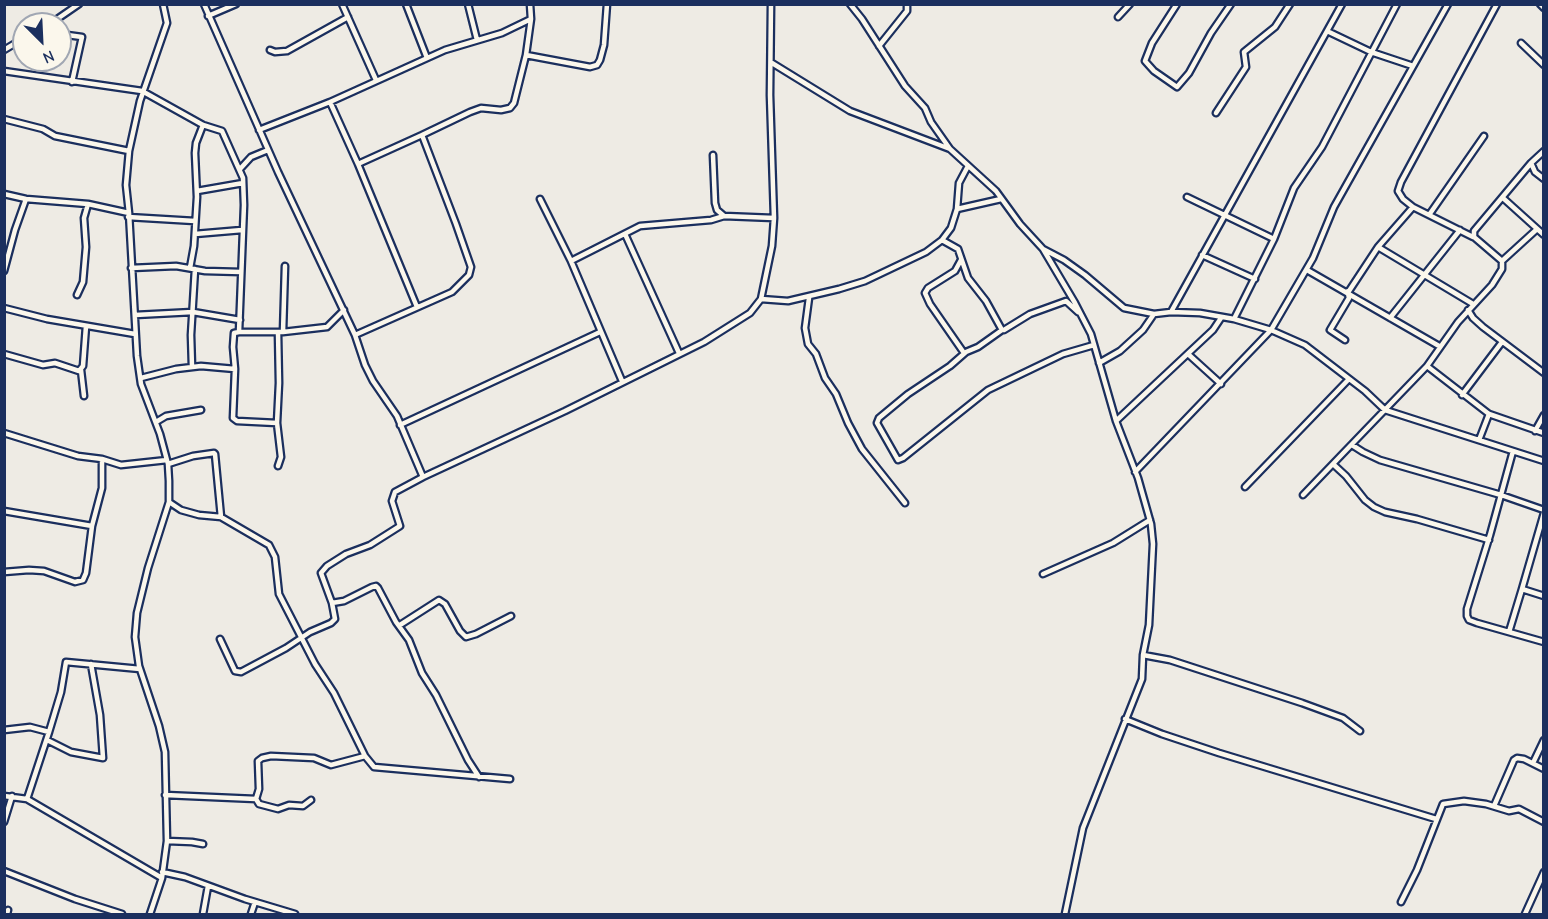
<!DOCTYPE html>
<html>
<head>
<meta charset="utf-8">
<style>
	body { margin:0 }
	#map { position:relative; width:1548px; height:919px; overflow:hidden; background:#eeebe4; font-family:"Comic Neue",sans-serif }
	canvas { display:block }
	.frame { position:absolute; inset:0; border:6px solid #1b2f5e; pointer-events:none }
	.north { position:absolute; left:12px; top:12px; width:60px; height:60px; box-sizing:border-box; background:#fbf7ec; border:2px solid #a1a7b3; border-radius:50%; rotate:156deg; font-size:16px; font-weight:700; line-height:24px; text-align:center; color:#1b2f5e }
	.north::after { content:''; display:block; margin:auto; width:21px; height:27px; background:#1b2f5e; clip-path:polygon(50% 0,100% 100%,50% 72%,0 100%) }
</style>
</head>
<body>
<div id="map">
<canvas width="1548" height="919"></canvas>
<div class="frame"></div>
<div class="north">N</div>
</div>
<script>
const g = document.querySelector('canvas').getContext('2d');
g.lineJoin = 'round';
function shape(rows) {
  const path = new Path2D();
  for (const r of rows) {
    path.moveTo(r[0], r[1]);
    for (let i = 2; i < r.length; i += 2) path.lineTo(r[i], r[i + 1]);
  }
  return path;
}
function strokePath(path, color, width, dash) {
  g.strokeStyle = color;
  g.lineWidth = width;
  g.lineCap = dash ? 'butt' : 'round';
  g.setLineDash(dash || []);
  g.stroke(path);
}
const street = shape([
	[204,4,278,172,355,335,365,365,373,381,397,416,423,477],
	[342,4,376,80],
	[406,4,427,58],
	[468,4,477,40],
	[530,4,531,19,526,55,590,67,597,65,600,60,604,45,607,4],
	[850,4,862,19,905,86,925,108,931,122,950,149,996,191,1020,224,1043,249,1075,303,1091,334,1116,421,1138,478,1151,524,1153,544,1149,625,1143,655,1142,679,1083,828,1065,914],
	[1177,4,1152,43,1145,61,1154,71,1177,87,1189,73,1211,33,1231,4],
	[1540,4,1544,8],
	[208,16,236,4],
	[1118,17,1130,4],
	[50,24,79,4],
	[1327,31,1371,52,1413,66],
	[60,34,82,37,72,82],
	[1521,43,1544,65],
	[879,46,907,11,907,4],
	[4,50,24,38],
	[270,50,275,52,287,51,348,17],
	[772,63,850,111,950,149],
	[4,71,142,91,203,125,222,131,243,178,244,205,239,332,283,332,327,327,344,310],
	[330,102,358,164],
	[1216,113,1246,67,1244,52,1275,27,1290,4],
	[4,119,43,129,55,136,129,151],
	[259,130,330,102,445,50,502,33,531,19],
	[422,135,470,112,481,108,501,110,510,108,514,103,526,55],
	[713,155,715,203,717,210,724,216,774,218],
	[1531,163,1535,172,1544,179],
	[240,169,251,157,268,150],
	[197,191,243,183],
	[4,194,26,199,88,204,129,213],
	[1187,197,1274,239],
	[1503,198,1544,235],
	[540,199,571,261,622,381],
	[957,209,1001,199],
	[1429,215,1484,136],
	[128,217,195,221],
	[195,234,242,230],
	[625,234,679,353],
	[1473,237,1413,207,1403,199,1398,191,1401,182,1497,4],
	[942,240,958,249,968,278,986,301,1002,330,1004,330,1030,314,1066,301,1078,312],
	[1378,247,1473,304],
	[1043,249,1064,260,1085,275,1124,308,1154,314,1171,312,1200,313,1234,319,1271,330,1305,345,1365,391,1385,410,1544,461],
	[1202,255,1255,279],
	[961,260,955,271,928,288,925,293,930,304,964,353],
	[571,261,640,226,711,220,724,216],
	[1502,261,1536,230],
	[131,268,176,266,205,271,241,272],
	[190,268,194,246,197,197,195,153,196,143,203,125],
	[1307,270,1439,346],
	[4,271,15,230,26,199],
	[1346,292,1349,291,1378,247,1413,207],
	[77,295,83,282,86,247,84,218,88,204],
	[809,298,805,328,808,344,816,354,825,378,836,394,848,423,862,449,905,503],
	[761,299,788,301,839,289,865,281,926,252,942,240,951,228,957,209,959,183,968,166],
	[4,308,47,319,135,334],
	[1468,310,1473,318,1483,327,1544,373],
	[1171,312,1342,4],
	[135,315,193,312,240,320],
	[1390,318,1460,230],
	[1234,319,1274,239,1294,188,1322,147,1397,4],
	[1002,330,978,347,966,352,950,366,908,394,879,418,877,423,898,460,903,458,988,390,1063,354,1094,345],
	[239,332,234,333,233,347,235,369,233,418,237,421,277,423],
	[283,332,285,266],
	[355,335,452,292,469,275,471,267,456,224,422,135,358,164,417,307],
	[1345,340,1330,330,1349,298,1348,293],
	[4,354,43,365,55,363,79,371,83,366,86,326],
	[1188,354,1221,384],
	[1099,363,1120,351,1143,330,1154,314],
	[1427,366,1489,414,1544,433],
	[192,367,191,335,195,269],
	[81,370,84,396],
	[141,378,176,369,201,366,235,369],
	[1462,395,1502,342],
	[1116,421,1213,330,1221,318],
	[156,422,166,416,201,410],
	[400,425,600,332],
	[1535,431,1544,415],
	[4,433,78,456,102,459,121,465,167,460],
	[1479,440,1489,414],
	[1352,445,1363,452,1380,460,1501,495,1544,510],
	[1513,451,1490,535,1467,609,1467,616,1469,620,1477,623,1544,642],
	[168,464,193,456,214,453,215,454,221,517],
	[1333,464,1346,476,1365,500,1374,507,1385,512,1417,519,1489,540],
	[278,466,281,457,277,423,279,383,278,332],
	[1135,472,1271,330,1313,258,1334,207,1448,4],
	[1245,487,1349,379],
	[1303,495,1427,366,1458,322,1492,285,1502,269,1502,261,1474,237,1474,231,1531,163,1544,151],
	[169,502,181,510,199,515,221,517,269,545,275,557,279,594,315,664,334,693,365,756,374,767,510,779],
	[4,511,92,526],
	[4,572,29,570,44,571,75,582,83,580,86,573,92,526,102,488,102,459],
	[1043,574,1113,543,1150,520],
	[1522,589,1544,513],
	[400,625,439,600,445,604,460,631,466,637,476,634,511,616],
	[1509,632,1522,589,1544,596],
	[220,639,235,671,241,672,286,648,310,632,331,623,335,619,332,603],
	[1143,655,1170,660,1302,703,1343,718,1360,731],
	[1125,719,1162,734,1219,753,1436,819],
	[4,730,30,727,49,732,27,799],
	[49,732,61,692,66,662,140,669],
	[47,740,71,752,103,758,100,715,91,664],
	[1533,763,1544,740],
	[479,777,468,760,436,695,422,673,409,640,396,622,378,588,376,586,372,587,344,601,332,603,321,573,327,566,346,554,370,545,400,526,392,501,395,492,423,477,565,411,704,342,750,313,761,299,772,246,774,218,770,95,771,4],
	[165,795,256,799,259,804,278,809,289,805,303,806,311,800],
	[4,796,27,799,162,878],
	[256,799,259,789,258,761,262,758,271,756,314,758,331,765,365,756],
	[1494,806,1514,760,1517,758,1524,759,1544,769],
	[4,822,12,796],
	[167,841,192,842,203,844],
	[4,871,75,899,122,914],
	[162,872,185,877,245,899,295,914],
	[1401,902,1417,870,1443,804,1464,801,1486,804,1509,811,1519,809,1544,822],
	[7,914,8,910],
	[150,914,162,878,167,841,165,752,159,726,139,666,135,637,137,613,148,568,169,502,169,481,168,464,160,434,141,384,137,356,129,213,126,185,129,151,140,101,167,23,163,4],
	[203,914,208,886],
	[251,914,255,902],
	[1525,914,1544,872]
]);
strokePath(street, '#1b2f5e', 9);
strokePath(street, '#fbf7ec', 4.5);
</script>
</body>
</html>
